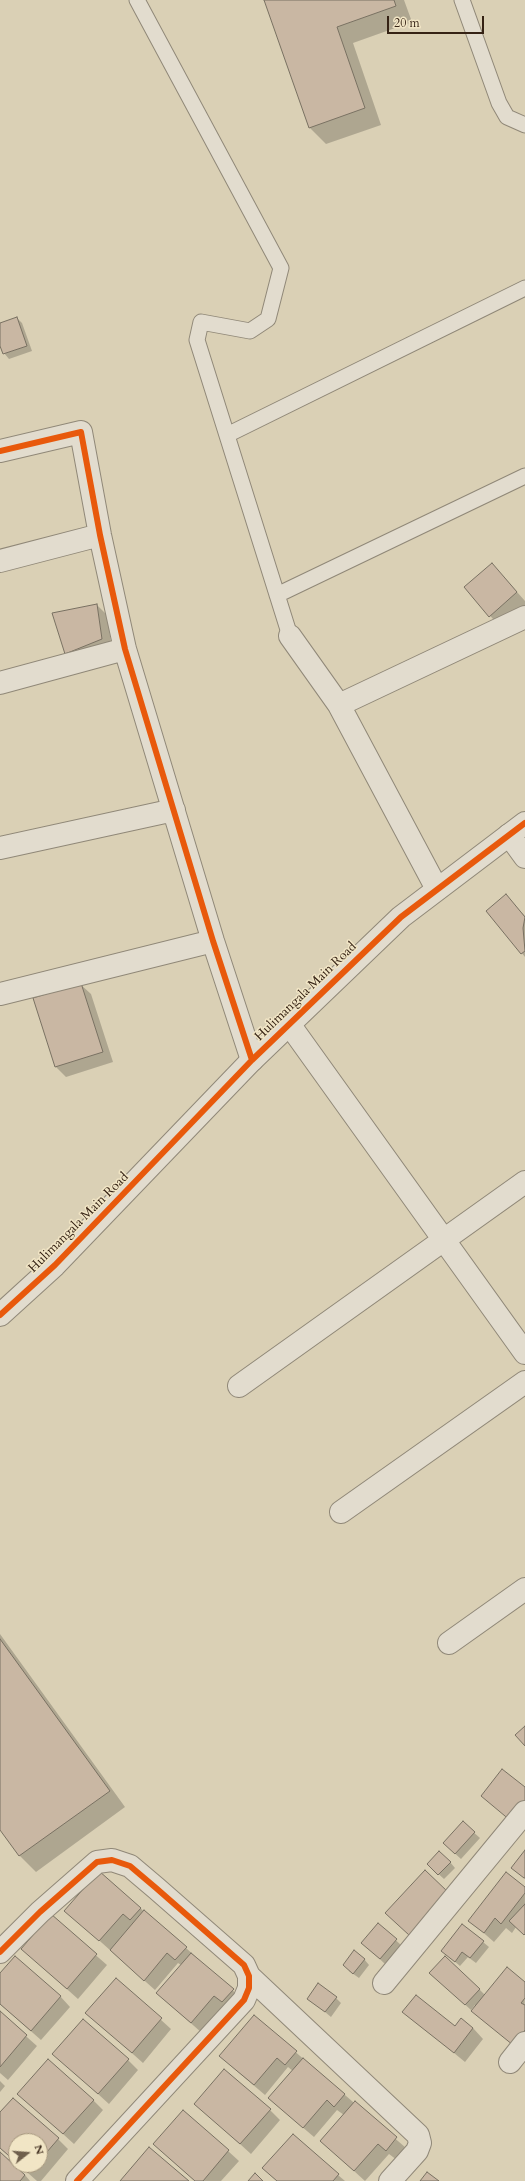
<!DOCTYPE html>
<html>
<head>
<meta charset="utf-8">
<style>
	body { margin:0 }
	#map { position:relative; width:525px; height:2181px; overflow:hidden; background:#dad0b5; font-family:Cardo,serif }
	canvas { display:block }
	.north { position:absolute; left:8px; top:2133px; width:40px; height:40px; box-sizing:border-box; background:#f1e5c5; border:1px solid #a6977e; border-radius:50%; rotate:73deg; font-size:11px; font-weight:700; line-height:16px; text-align:center; color:#352214 }
	.north::after { content:''; display:block; margin:auto; width:14px; height:18px; background:#6f5f4c; clip-path:polygon(50% 0,100% 100%,50% 72%,0 100%) }
	.scale { position:absolute; left:387px; top:16px; width:97px; height:18px; box-sizing:border-box; border:2px solid #352214; border-top:0; padding-left:5px; font-size:12px; line-height:14px; white-space:nowrap; color:#352214; -webkit-text-stroke:3px #f1e5c5; paint-order:stroke }
</style>
</head>
<body>
<div id="map">
<canvas width="525" height="2181"></canvas>
<div class="north">N</div>
<div class="scale">20 m</div>
</div>
<script>
const g = document.querySelector('canvas').getContext('2d');
g.lineJoin = 'round';
function fill(path, color) {
  g.fillStyle = color;
  g.fill(path, 'evenodd');
}
function shape(rows) {
  const path = new Path2D();
  for (const r of rows) {
    path.moveTo(r[0], r[1]);
    for (let i = 2; i < r.length; i += 2) path.lineTo(r[i], r[i + 1]);
  }
  return path;
}
function strokePath(path, color, width, dash) {
  g.strokeStyle = color;
  g.lineWidth = width;
  g.lineCap = dash ? 'butt' : 'round';
  g.setLineDash(dash || []);
  g.stroke(path);
}
function label(font, color, halo, rows, align = 'center') {
  g.font = font + ' Cardo,serif';
  g.lineWidth = 3;
  g.setLineDash([]);
  g.textBaseline = 'middle';
  g.strokeStyle = halo;
  g.fillStyle = color;
  for (const [text, x, y, turn = 0] of rows) {
    g.save();
    g.translate(x, y);
    g.rotate((+turn || 0) * Math.PI / 180);
    g.textAlign = isNaN(turn) ? turn : align;
    if (halo) g.strokeText(text, 0, 0);
    g.fillText(text, 0, 0);
    g.restore();
  }
}
fill(shape([
	[265,0,404,0,412,22,353,43,381,125,326,144,309,127],
	[17,318,22,323,32,351,9,359,4,353,0,343,0,324],
	[502,575,525,601,525,605,500,627,465,587],
	[97,605,107,615,112,650,66,654,53,613],
	[506,896,525,916,525,957,488,911],
	[80,984,91,994,113,1062,66,1077,56,1067,34,999],
	[0,1634,125,1807,36,1872,20,1856,0,1828],
	[463,1823,480,1838,461,1859,450,1849],
	[450,1862,455,1868,444,1879,433,1869],
	[99,1872,186,1948,243,2000,202,2033,168,2003,158,1993,181,1965,178,1963,155,1990,66,1911],
	[525,1888,525,1935,516,1927,512,1933,506,1928,494,1942,470,1921],
	[51,1916,107,1965,78,1999,22,1949],
	[378,1924,401,1945,385,1964,368,1948],
	[483,1942,489,1947,476,1963,468,1957,460,1966,448,1956],
	[364,1959,369,1965,359,1978,349,1971],
	[0,1974,60,1996,70,2007,41,2040,0,2004],
	[436,1978,479,1989,485,1995,525,1983,524,2054,473,2011,476,2006,475,2005,471,2010],
	[116,1979,171,2029,143,2063,87,2013],
	[308,1998,336,1998,341,2003,331,2017],
	[404,2012,455,2027,473,2028,483,2039,465,2062],
	[0,2013,37,2046,8,2080,0,2073],
	[254,2016,406,2148,397,2160,389,2154,365,2181,321,2141,344,2115,337,2110,314,2137,280,2108,293,2071,288,2067,265,2095,231,2066],
	[54,2054,128,2060,138,2070,109,2104],
	[0,2081,5,2086,0,2092],
	[19,2094,93,2100,103,2110,74,2144],
	[196,2104,270,2110,280,2120,251,2154],
	[0,2114,58,2139,68,2149,41,2181,37,2181,19,2165,40,2165,40,2141,16,2141,16,2162,0,2148],
	[154,2144,228,2151,239,2161,221,2181,195,2181],
	[0,2154,25,2175,30,2181,0,2181],
	[264,2168,338,2175,345,2181,277,2181]
]), '#0003');
const building = shape([
	[264,0,394,0,396,6,337,27,365,108,309,128,264,0],
	[17,317,27,346,3,354,0,346,0,323,17,317],
	[492,563,517,592,489,617,464,587,492,563],
	[97,604,102,639,65,654,52,613,97,604],
	[506,894,525,917,523,928,525,951,521,954,486,911,506,894],
	[81,983,103,1052,55,1067,33,998,81,983],
	[0,1639,110,1791,19,1856,0,1830,0,1639],
	[525,1726,525,1746,515,1735,525,1726],
	[502,1769,525,1787,525,1804,511,1821,481,1796,502,1769],
	[463,1821,475,1832,455,1854,443,1843,463,1821],
	[525,1850,525,1878,524,1878,511,1868,525,1850],
	[439,1851,451,1862,438,1875,427,1864,439,1851],
	[425,1870,448,1892,409,1935,385,1913,425,1870],
	[99,1871,141,1908,130,1920,123,1914,99,1941,64,1911,99,1871],
	[506,1872,525,1887,525,1893,501,1924,495,1918,484,1933,468,1921,506,1872],
	[525,1904,525,1934,524,1935,509,1921,525,1904],
	[144,1910,187,1947,175,1960,167,1953,144,1981,110,1950,144,1910],
	[51,1914,97,1954,67,1989,21,1949,51,1914],
	[378,1923,397,1939,380,1959,361,1943,378,1923],
	[462,1924,484,1941,470,1958,462,1952,455,1962,441,1951,462,1924],
	[354,1950,365,1959,353,1974,343,1965,354,1950],
	[191,1953,234,1989,222,2002,214,1996,191,2023,156,1993,191,1953],
	[15,1956,61,1996,31,2031,0,2004,0,1973,15,1956],
	[445,1956,480,1989,465,2005,429,1973,445,1956],
	[507,1967,525,1982,525,1998,521,2003,525,2005,525,2030,513,2045,471,2011,507,1967],
	[116,1978,162,2018,132,2053,85,2013,116,1978],
	[318,1983,337,1997,325,2012,307,1999,318,1983],
	[416,1995,455,2026,461,2018,473,2028,454,2053,402,2012,416,1995],
	[0,2011,27,2035,0,2067,0,2011],
	[254,2015,297,2051,285,2065,277,2058,254,2085,219,2056,254,2015],
	[83,2019,129,2059,98,2094,52,2054,83,2019],
	[303,2058,345,2094,334,2107,327,2100,303,2128,268,2098,303,2058],
	[48,2059,94,2100,63,2134,17,2094,48,2059],
	[224,2069,271,2109,240,2144,194,2104,224,2069],
	[13,2098,59,2138,40,2160,40,2141,16,2141,16,2162,0,2148,0,2112,13,2098],
	[355,2101,397,2137,386,2151,378,2144,354,2171,320,2141,355,2101],
	[183,2110,229,2150,203,2181,195,2181,153,2144,183,2110],
	[293,2134,339,2174,333,2181,277,2181,262,2168,293,2134],
	[149,2147,189,2181,120,2181,149,2147],
	[0,2152,25,2175,20,2181,0,2181,0,2152],
	[19,2165,35,2165,28,2173,19,2165],
	[427,2172,439,2181,420,2181,427,2172],
	[255,2173,263,2181,248,2181,255,2173]
]);
fill(building, '#c9b7a3');
strokePath(building, '#797162', 1);
const service = shape([
	[137,0,281,268,268,319,250,331,201,322,197,340,290,636],
	[462,0,499,103,507,117,525,125],
	[227,435,525,288],
	[277,595,525,476]
]);
const minor = shape([
	[0,451,81,432,100,535,125,649,213,941,252,1060],
	[0,561,100,535],
	[290,636,339,705,437,889],
	[0,683,125,649],
	[339,705,525,617],
	[509,835,525,857],
	[0,848,174,810],
	[0,994,213,941],
	[289,1024,525,1353],
	[239,1386,525,1182],
	[341,1512,525,1382],
	[449,1643,525,1589],
	[0,1952,40,1912,97,1862,112,1860,130,1866,156,1888,244,1965,249,1976,249,1988,244,2000,77,2181],
	[249,1976,418,2135,420,2143,417,2151,390,2181],
	[384,1983,525,1812],
	[510,2062,525,2043]
]);
const tertiary = shape([
	[0,1315,55,1265,252,1060,401,917,525,823]
]);
strokePath(service, '#908878', 17);
strokePath(minor, '#908878', 24);
strokePath(tertiary, '#908878', 24);
strokePath(service, '#e2dcce', 15);
strokePath(minor, '#e2dcce', 22);
strokePath(tertiary, '#e2dcce', 22);
strokePath(shape([
	[0,451,81,432,100,535,125,649,213,941,252,1060],
	[0,1315,55,1265,252,1060,401,917,525,823],
	[0,1952,40,1912,97,1862,112,1860,130,1866,156,1888,244,1965,249,1976,249,1988,244,2000,77,2181]
]), '#e8590c', 6);
label('13px', '#352214', '#f1e5c5', [
	["Hulimangala Main Road",306,992,-44],
	["Hulimangala Main Road",79,1223,-45]
]);
</script>
</body>
</html>
